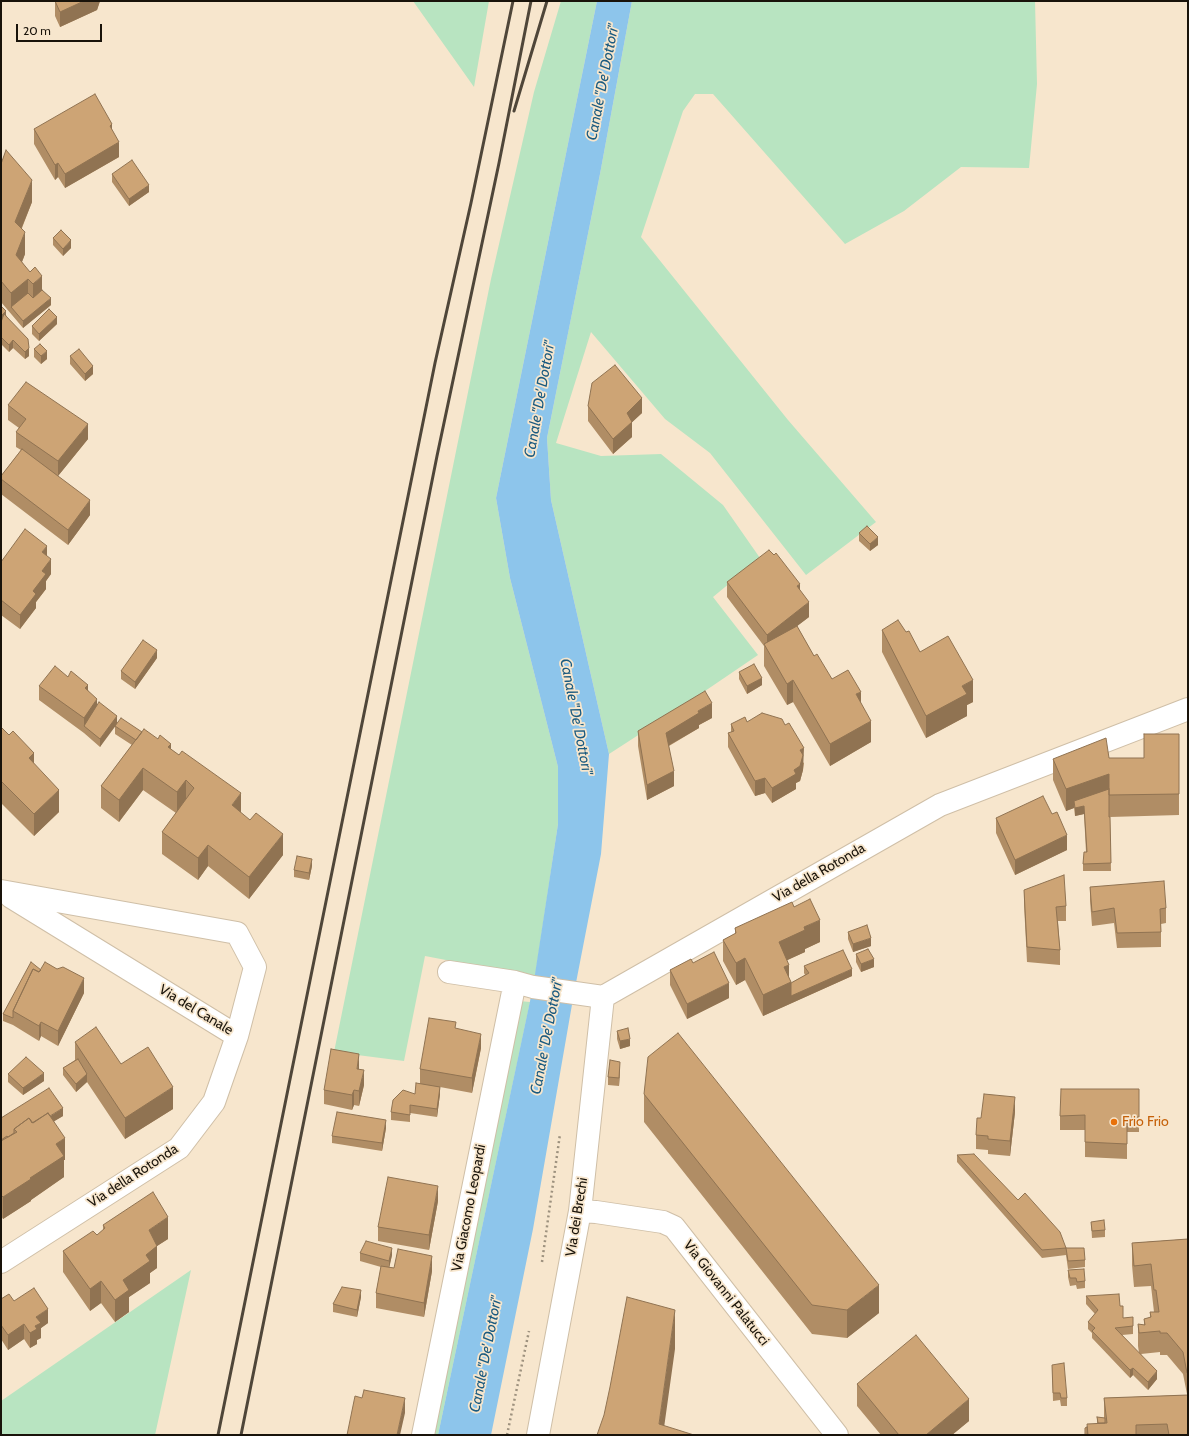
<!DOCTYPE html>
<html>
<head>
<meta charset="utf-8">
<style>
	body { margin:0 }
	#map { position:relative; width:1189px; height:1436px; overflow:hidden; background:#f7e6cd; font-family:Cabin,sans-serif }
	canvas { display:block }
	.frame { position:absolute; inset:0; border:2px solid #19130a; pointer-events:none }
	.scale { position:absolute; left:16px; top:24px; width:86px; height:18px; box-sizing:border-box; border:2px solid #19130a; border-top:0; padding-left:5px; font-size:12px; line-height:14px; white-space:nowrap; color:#19130a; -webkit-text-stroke:3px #f7e6cd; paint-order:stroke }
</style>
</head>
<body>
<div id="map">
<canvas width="1189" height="1436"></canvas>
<div class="frame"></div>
<div class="scale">20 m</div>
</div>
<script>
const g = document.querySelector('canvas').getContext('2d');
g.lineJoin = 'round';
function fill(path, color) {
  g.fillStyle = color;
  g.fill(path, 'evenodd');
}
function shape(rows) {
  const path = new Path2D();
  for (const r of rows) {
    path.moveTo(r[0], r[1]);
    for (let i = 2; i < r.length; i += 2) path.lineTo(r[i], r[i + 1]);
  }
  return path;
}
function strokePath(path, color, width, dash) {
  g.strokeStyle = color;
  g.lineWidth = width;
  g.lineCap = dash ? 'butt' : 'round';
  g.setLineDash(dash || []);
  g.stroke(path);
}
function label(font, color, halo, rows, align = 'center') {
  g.font = font + ' Cabin,sans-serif';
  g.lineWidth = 3.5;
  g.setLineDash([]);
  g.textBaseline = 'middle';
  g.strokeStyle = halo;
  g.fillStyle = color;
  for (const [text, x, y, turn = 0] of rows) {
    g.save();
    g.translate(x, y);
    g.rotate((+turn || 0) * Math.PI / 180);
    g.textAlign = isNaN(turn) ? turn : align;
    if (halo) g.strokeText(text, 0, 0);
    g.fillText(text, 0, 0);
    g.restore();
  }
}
fill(shape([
	[413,1,489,1,474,87],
	[561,1,597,1,496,498,510,578,558,767,558,824,535,977,425,956,404,1061,334,1052,491,279,534,92],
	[632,1,1035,1,1037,84,1029,168,961,167,904,211,845,244,713,94,695,94,683,111,641,237,788,420,876,522,806,575,710,453,665,419,591,332,556,443,601,456,661,454,723,505,760,558,713,597,758,655,677,710,609,754,551,500,547,438,600,174],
	[519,1001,530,1002,438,1435,426,1435],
	[191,1270,155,1435,1,1435,1,1401]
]), '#b8e4c1');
fill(shape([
	[597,1,632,1,600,174,547,438,551,500,609,754,601,854,574,993,533,1229,491,1435,438,1435,533,987,558,824,558,767,510,578,496,498]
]), '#8dc5eb');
const minor = shape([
	[1,891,237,933,255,967,237,1036,214,1102,179,1148,1,1262],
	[11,897,237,1036],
	[449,972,515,982,533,987,603,997,940,805,1188,709],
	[580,1211,596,1212,663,1222,674,1227,837,1435],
	[423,1435,515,982],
	[538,1435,580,1211,603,997]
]);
strokePath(minor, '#cfbfa7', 24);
strokePath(shape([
	[542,1262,560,1134],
	[507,1435,529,1331]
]), '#9d917e', 2.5, [2, 3]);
strokePath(minor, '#fff', 22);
strokePath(shape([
	[514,111,547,1],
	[218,1435,435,363,471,203,513,1],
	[241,1435,437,456,499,163,531,1]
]), '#4f4639', 3);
fill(shape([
	[55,1,100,1,97,10,60,27,55,16],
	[34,129,112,131,119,157,65,188,58,177,55,180,34,144],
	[1,164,32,202,22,228,25,254,22,262,42,290,51,305,23,328,1,302],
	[112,174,149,192,129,206,112,182],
	[53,238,71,248,63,256,53,245],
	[1,306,29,356,25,359,13,348,9,352,1,344],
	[57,324,39,341,32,334,32,326],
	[34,349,47,359,41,364,34,357],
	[70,356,93,374,85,381,70,364],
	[8,405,88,439,58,476,90,515,68,545,1,494,1,476,21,450,16,447,16,432,19,428,8,420],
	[588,406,642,413,632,422,632,437,613,454,588,421],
	[859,533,878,545,870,551,859,541],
	[47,556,51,574,46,581,46,589,36,602,36,608,20,629,1,615,1,562],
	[727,582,800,590,809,617,797,626,814,656,832,679,861,703,871,742,830,766,793,702,787,705,764,666,764,646,727,597],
	[882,630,906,632,920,652,973,702,967,705,967,716,926,738,882,652],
	[157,658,135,689,121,679,121,671],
	[739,672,762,685,747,694,739,679],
	[68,677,88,690,97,705,117,716,100,747,84,733,39,700,39,686],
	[712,718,699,725,699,728,669,746,674,786,647,800,638,746,638,731],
	[747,722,804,763,803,770,800,781,796,783,796,789,772,803,765,793,755,796,728,747,728,733,731,732,731,724],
	[115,726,142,732,171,749,241,813,283,855,249,899,208,866,198,880,162,854,162,832,176,813,143,790,119,822,101,808,101,786,132,745,115,734],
	[1,727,34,764,59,812,34,836,1,803],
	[1144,734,1179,734,1179,815,1110,817,1111,871,1083,871,1083,864,1086,852,1084,814,1075,816,1074,808,1066,811,1053,780,1053,759,1109,758,1144,758],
	[1052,814,1067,850,1015,875,996,833,996,818],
	[312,866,309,880,294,877,294,870],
	[1090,887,1166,908,1166,923,1161,924,1161,947,1117,948,1114,923,1092,926,1090,901],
	[1024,890,1066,906,1066,921,1058,921,1060,950,1060,965,1027,962,1024,904],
	[794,907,820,942,805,949,805,952,787,960,789,978,791,983,805,975,804,973,804,966,852,976,763,1016,745,980,736,985,723,961,723,940,735,934,735,928],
	[848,932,871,946,853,952,848,939],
	[856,954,874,967,861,972,856,962],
	[693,963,729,998,687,1019,670,985,670,970],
	[41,970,84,993,58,1046,41,1036,39,1041,13,1025,3,1021,3,1014],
	[456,1029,481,1048,472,1093,440,1087,440,1094,437,1117,410,1113,410,1122,391,1120,391,1112,415,1094,420,1084,420,1069],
	[617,1031,630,1046,620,1049,617,1039],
	[75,1042,121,1064,173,1109,125,1139,87,1082,76,1092,63,1075,63,1068,75,1060],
	[359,1069,364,1085,359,1106,354,1105,352,1110,324,1104,324,1090],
	[620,1069,619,1086,608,1085,608,1077],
	[8,1074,44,1081,23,1095,8,1082],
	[1139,1089,1139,1132,1127,1132,1127,1159,1085,1157,1085,1130,1060,1130,1060,1116],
	[644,1094,879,1313,847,1338,812,1334,644,1122],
	[1015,1112,1010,1156,988,1154,988,1150,976,1149,976,1135,981,1118],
	[63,1116,54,1121,65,1160,64,1160,64,1177,31,1200,31,1201,3,1219,1,1216,1,1118],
	[386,1128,382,1151,332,1143,332,1136],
	[957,1155,1066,1248,1085,1260,1085,1267,1068,1269,1066,1255,1042,1258,957,1162],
	[438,1201,429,1250,378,1241,378,1227],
	[1091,1222,1105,1230,1105,1237,1092,1238],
	[103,1225,168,1239,157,1246,157,1268,150,1273,150,1283,129,1297,129,1312,115,1322,101,1303,90,1311,63,1272,63,1251,97,1235,103,1230],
	[1188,1239,1188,1394,1187,1394,1183,1374,1167,1355,1160,1355,1160,1352,1141,1354,1157,1379,1148,1390,1133,1375,1130,1378,1092,1338,1092,1333,1088,1329,1088,1322,1095,1314,1086,1304,1086,1296,1120,1306,1123,1318,1133,1326,1133,1334,1122,1335,1139,1353,1138,1346,1138,1324,1144,1325,1144,1319,1150,1318,1150,1312,1154,1312,1151,1286,1134,1287,1132,1265,1132,1243],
	[360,1253,392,1255,389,1267,394,1268,432,1271,424,1317,376,1308,376,1293,381,1267,360,1261],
	[1068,1270,1085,1281,1085,1288,1077,1289,1076,1285,1070,1286,1068,1277],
	[361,1297,357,1317,333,1312,333,1304],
	[1,1299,14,1301,48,1323,41,1328,41,1338,37,1340,37,1344,30,1348,24,1339,8,1350,1,1339],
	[1052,1365,1067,1398,1067,1406,1061,1406,1060,1400,1053,1401],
	[857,1384,969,1421,952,1435,881,1435,857,1406],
	[1188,1395,1188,1435,1085,1435,1085,1428,1087,1427,1097,1423,1097,1417,1104,1418,1104,1398]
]), '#b08d65');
fill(shape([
	[84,1,100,1,97,10,60,27,60,12],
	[112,124,112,139,110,126],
	[119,142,119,157,65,188,65,174],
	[58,163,58,177,55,180,55,165],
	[32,180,32,202,15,244,15,222],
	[149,185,149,192,129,206,129,199],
	[25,232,25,254,16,277,16,255],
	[71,240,71,248,63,256,63,249],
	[42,276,42,297,33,306,33,284],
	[28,279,28,301,11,307,11,293],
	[51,298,51,305,23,328,23,321],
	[6,311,6,319,1,324,1,316],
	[57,317,57,324,39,341,39,334],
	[13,340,13,348,9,352,9,345],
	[29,348,29,356,25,359,25,352],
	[47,351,47,359,41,364,41,356],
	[93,366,93,374,85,381,85,374],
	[642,398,642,413,627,427,632,422,632,437,613,454,613,439,627,413],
	[88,424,88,439,58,476,58,461],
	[90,500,90,515,68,545,68,530],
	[878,537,878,545,870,551,870,544],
	[47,546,47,560,42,552],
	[51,559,51,574,46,581,46,589,36,602,36,608,20,629,20,615,33,591,42,571],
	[800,584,800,599,797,586],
	[809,602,809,617,767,649,767,635],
	[157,650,157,658,135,689,135,682],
	[762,678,762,685,747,694,747,686],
	[793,680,793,702,787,705,787,684],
	[973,680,973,702,967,705,967,716,926,738,926,716,962,686],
	[88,685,88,699,85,688],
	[861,692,861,713,856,694],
	[97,699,97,713,84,726,84,718],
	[712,703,712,718,699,725,699,728,666,747,666,733,698,711],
	[117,716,117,724,100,747,100,739],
	[871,721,871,742,830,766,830,744],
	[171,744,171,765,168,747],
	[804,748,803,770,800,781,796,783,796,789,772,803,772,788,794,770,800,750],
	[34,753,34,774,29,758],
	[143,768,143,790,119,822,119,800],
	[674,771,674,786,647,800,647,785],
	[1109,774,1109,796,1074,801,1074,808,1066,811,1066,789],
	[765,778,765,793,755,796,755,781],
	[186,780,186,802,177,813,177,792],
	[59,790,59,812,34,836,34,814],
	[241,793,241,814,232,805],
	[1084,806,1084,814,1075,816,1075,808],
	[283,834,283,855,249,899,249,877],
	[1067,835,1067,850,1015,875,1015,860],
	[208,845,208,866,198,880,198,858],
	[312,859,312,866,309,880,309,873],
	[820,920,820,942,805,949,805,952,779,964,779,942,804,927],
	[871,938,871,946,853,952,853,944],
	[745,958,745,980,736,985,736,963],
	[874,959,874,967,861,972,861,964],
	[789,965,789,983,791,982,791,996,852,969,852,976,763,1016,763,995,784,967],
	[84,978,84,993,58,1046,58,1031],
	[729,983,729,998,687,1019,687,1004],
	[41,1022,41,1036,39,1041,39,1026],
	[481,1034,481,1048,472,1093,472,1078],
	[630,1039,630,1046,620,1049,620,1041],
	[359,1054,359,1069,357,1069],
	[620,1062,620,1069,619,1086,619,1078],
	[364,1070,364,1085,359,1106,359,1091],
	[44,1073,44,1081,23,1095,23,1088],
	[87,1074,87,1082,76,1092,76,1084],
	[173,1087,173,1109,125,1139,125,1118],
	[440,1087,440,1094,437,1117,437,1109],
	[354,1090,354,1105,352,1110,352,1095],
	[1015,1097,1015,1112,1010,1156,1010,1141],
	[63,1108,63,1116,38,1131,38,1124],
	[386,1120,386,1128,382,1151,382,1143],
	[65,1138,65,1160,64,1160,64,1177,31,1200,31,1201,3,1219,3,1197,30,1178,56,1144],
	[438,1186,438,1201,429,1250,429,1235],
	[168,1217,168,1239,157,1246,157,1268,150,1273,150,1283,129,1297,129,1312,115,1322,115,1300,123,1280,149,1230],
	[392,1248,392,1255,389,1269,389,1261],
	[432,1256,432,1271,424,1317,424,1303],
	[101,1281,101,1303,90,1311,90,1289],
	[879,1285,879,1313,847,1338,847,1310],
	[361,1290,361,1297,357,1317,357,1310],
	[48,1309,48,1323,41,1328,41,1338,37,1340,37,1344,30,1348,30,1333,36,1317],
	[675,1310,675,1349,663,1435,659,1424],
	[24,1324,24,1339,8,1350,8,1335],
	[1133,1368,1133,1375,1130,1378,1130,1370],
	[1157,1371,1157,1379,1148,1390,1148,1382],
	[405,1398,405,1413,400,1435,397,1435],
	[969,1399,969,1421,952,1435,926,1435]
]), '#907352');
const building = shape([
	[55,1,84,1,60,12,55,1],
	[95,94,112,124,110,126,119,142,65,174,58,163,55,165,34,129,95,94],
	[6,150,32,180,15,222,25,232,16,255,30,272,35,267,42,276,33,284,28,279,11,293,1,281,1,164,6,150],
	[132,160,149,185,129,199,112,174,132,160],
	[61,230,71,240,63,249,53,238,61,230],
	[42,290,51,298,23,321,11,307,28,293,33,298,42,290],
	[1,306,6,311,1,316,1,306],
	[49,309,57,317,39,334,32,326,49,309],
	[4,314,28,339,29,348,25,352,13,340,9,345,1,337,1,322,4,314],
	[40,344,47,351,41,356,34,349,40,344],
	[79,349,93,366,85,374,70,356,79,349],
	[615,365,642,398,627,413,632,422,613,439,588,406,592,383,615,365],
	[26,382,88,424,58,461,16,432,26,419,8,405,26,382],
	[22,449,90,500,68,530,1,479,1,476,22,449],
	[867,526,878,537,870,544,859,533,867,526],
	[25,529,47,546,42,552,51,559,42,571,46,574,33,591,36,594,20,615,1,600,1,562,25,529],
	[769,550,774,555,776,553,800,584,797,586,809,602,767,635,727,582,769,550],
	[898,620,906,632,909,631,920,652,948,636,973,680,962,686,967,694,926,716,882,630,898,620],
	[797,626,814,656,817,654,832,679,848,670,861,692,856,694,871,721,830,744,793,680,787,684,764,644,797,626],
	[143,640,157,650,135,682,121,671,143,640],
	[754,664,762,678,747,686,739,672,754,664],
	[55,666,68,677,71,671,88,685,85,688,97,699,84,718,39,686,55,666],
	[705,691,712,703,698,711,699,713,666,733,674,771,647,785,638,731,705,691],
	[99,702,117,716,100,739,84,726,99,702],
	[762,713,782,719,785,725,789,723,804,748,800,750,803,755,800,766,794,770,796,774,772,788,765,778,755,781,728,733,734,731,731,724,745,717,747,722,762,713],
	[121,718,142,732,136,740,115,726,121,718],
	[1,727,9,735,13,731,34,753,29,758,59,790,34,814,1,781,1,727],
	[144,729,158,739,160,735,171,744,168,747,179,755,182,751,241,793,232,805,250,820,256,813,283,834,249,877,208,845,198,858,162,832,194,788,186,780,177,792,143,768,119,800,101,786,144,729],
	[1144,734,1179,734,1179,794,1109,795,1109,774,1066,789,1053,759,1106,738,1109,758,1144,758,1144,734],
	[1109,789,1109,817,1110,817,1111,863,1083,864,1084,852,1087,852,1084,806,1075,808,1074,801,1109,789],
	[1043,796,1052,814,1057,812,1067,835,1015,860,996,818,1043,796],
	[297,856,312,859,309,873,294,870,297,856],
	[1064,875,1066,906,1056,907,1060,950,1027,947,1024,890,1064,875],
	[1164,881,1166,908,1160,909,1161,932,1117,933,1114,908,1092,912,1090,887,1164,881],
	[810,899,820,920,804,927,805,930,779,942,789,965,784,967,791,982,763,995,745,958,736,963,723,940,736,933,735,928,792,902,794,907,810,899],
	[867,925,871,938,853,944,848,932,867,925],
	[868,949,874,959,861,964,856,954,868,949],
	[843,950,852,969,791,996,791,983,809,973,804,966,843,950],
	[714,952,729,983,687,1004,670,970,691,959,693,963,714,952],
	[31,962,41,970,39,972,33,969,13,1011,13,1018,3,1014,31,962],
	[45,962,57,969,63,967,84,978,58,1031,41,1022,39,1026,13,1011,33,969,39,972,45,962],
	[429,1018,456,1022,455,1028,481,1034,472,1078,420,1069,429,1018],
	[96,1027,121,1064,148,1047,173,1087,125,1118,75,1042,96,1027],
	[628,1028,630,1039,620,1041,617,1031,628,1028],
	[678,1033,879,1285,847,1310,812,1305,644,1094,648,1057,678,1033],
	[331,1049,359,1054,357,1069,364,1070,359,1091,354,1090,352,1095,324,1090,331,1049],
	[26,1057,44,1073,23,1088,8,1074,26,1057],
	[78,1059,87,1074,76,1084,63,1068,78,1059],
	[610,1060,620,1062,619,1078,608,1077,610,1060],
	[416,1083,440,1087,437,1109,410,1105,410,1115,391,1112,393,1100,403,1090,415,1094,416,1083],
	[49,1088,63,1108,50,1116,48,1113,32,1123,29,1118,14,1129,14,1133,8,1137,7,1136,1,1140,1,1118,49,1088],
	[1061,1089,1139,1089,1139,1117,1127,1118,1127,1144,1085,1142,1085,1115,1060,1116,1061,1089],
	[984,1094,1015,1097,1010,1141,988,1139,988,1136,976,1135,977,1118,981,1118,984,1094],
	[337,1112,386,1120,382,1143,332,1136,337,1112],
	[48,1113,65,1138,56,1144,64,1156,30,1178,31,1179,3,1197,1,1195,1,1141,17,1132,14,1129,29,1118,33,1123,48,1113],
	[974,1154,1018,1200,1025,1193,1060,1232,1066,1248,1042,1250,957,1155,974,1154],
	[388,1177,438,1186,429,1235,378,1227,388,1177],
	[153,1192,168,1217,149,1230,157,1246,146,1255,150,1261,123,1280,129,1290,115,1300,101,1281,90,1289,63,1251,93,1231,97,1235,105,1228,103,1225,153,1192],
	[1104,1220,1105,1230,1092,1231,1091,1222,1104,1220],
	[1188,1239,1188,1373,1187,1373,1183,1352,1167,1333,1160,1333,1160,1331,1139,1333,1138,1324,1145,1325,1144,1319,1151,1317,1150,1312,1159,1312,1156,1290,1154,1290,1151,1264,1134,1266,1132,1243,1188,1239],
	[366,1241,392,1248,389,1261,360,1253,366,1241],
	[1066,1248,1084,1248,1085,1260,1068,1261,1066,1248],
	[398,1249,432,1256,424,1303,376,1293,381,1266,394,1268,398,1249],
	[1084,1269,1085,1281,1077,1282,1076,1278,1070,1278,1068,1270,1084,1269],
	[342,1287,361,1290,357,1310,333,1304,342,1287],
	[34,1288,48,1309,36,1317,41,1323,35,1326,37,1329,30,1333,24,1324,8,1335,1,1325,1,1299,9,1294,14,1301,34,1288],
	[1119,1294,1120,1306,1123,1306,1123,1318,1133,1317,1133,1326,1115,1328,1157,1371,1148,1382,1133,1368,1130,1370,1092,1331,1095,1328,1088,1322,1098,1310,1086,1296,1119,1294],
	[627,1297,675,1310,659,1424,694,1435,597,1435,604,1415,610,1387,627,1297],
	[916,1335,969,1399,926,1435,899,1435,857,1384,916,1335],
	[1064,1363,1067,1398,1061,1398,1060,1393,1053,1393,1052,1365,1064,1363],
	[364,1390,405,1398,397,1435,347,1435,355,1396,362,1398,364,1390],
	[1188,1395,1188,1435,1169,1435,1167,1424,1136,1425,1136,1435,1088,1435,1087,1424,1107,1423,1104,1398,1188,1395],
	[1097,1417,1105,1418,1105,1423,1098,1423,1097,1417],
	[1087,1427,1087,1435,1085,1435,1085,1428,1087,1427]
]);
fill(building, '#cda475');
strokePath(building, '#907352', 1);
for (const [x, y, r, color] of [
	[1114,1122,4,"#e8710a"]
]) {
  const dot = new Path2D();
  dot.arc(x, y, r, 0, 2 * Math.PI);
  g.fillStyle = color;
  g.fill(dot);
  strokePath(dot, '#f7e6cd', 1.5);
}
label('14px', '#19130a', '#f7e6cd', [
	["Via della Rotonda",819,873,-30],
	["Via del Canale",196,1010,31],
	["Via della Rotonda",133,1176,-33],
	["Via Giacomo Leopardi",469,1208,-79],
	["Via dei Brechi",577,1217,-81],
	["Via Giovanni Palatucci",726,1293,52]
]);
label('14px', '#c56008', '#f7e6cd', [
	["Frio Frio",1122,1122]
], 'left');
label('italic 15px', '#1a5a7f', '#f7e6cd', [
	["Canale \"De' Dottori\"",603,82,-79],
	["Canale \"De' Dottori\"",540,399,-80],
	["Canale \"De' Dottori\"",576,717,79],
	["Canale \"De' Dottori\"",547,1036,-79],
	["Canale \"De' Dottori\"",486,1354,-79]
]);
</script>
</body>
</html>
